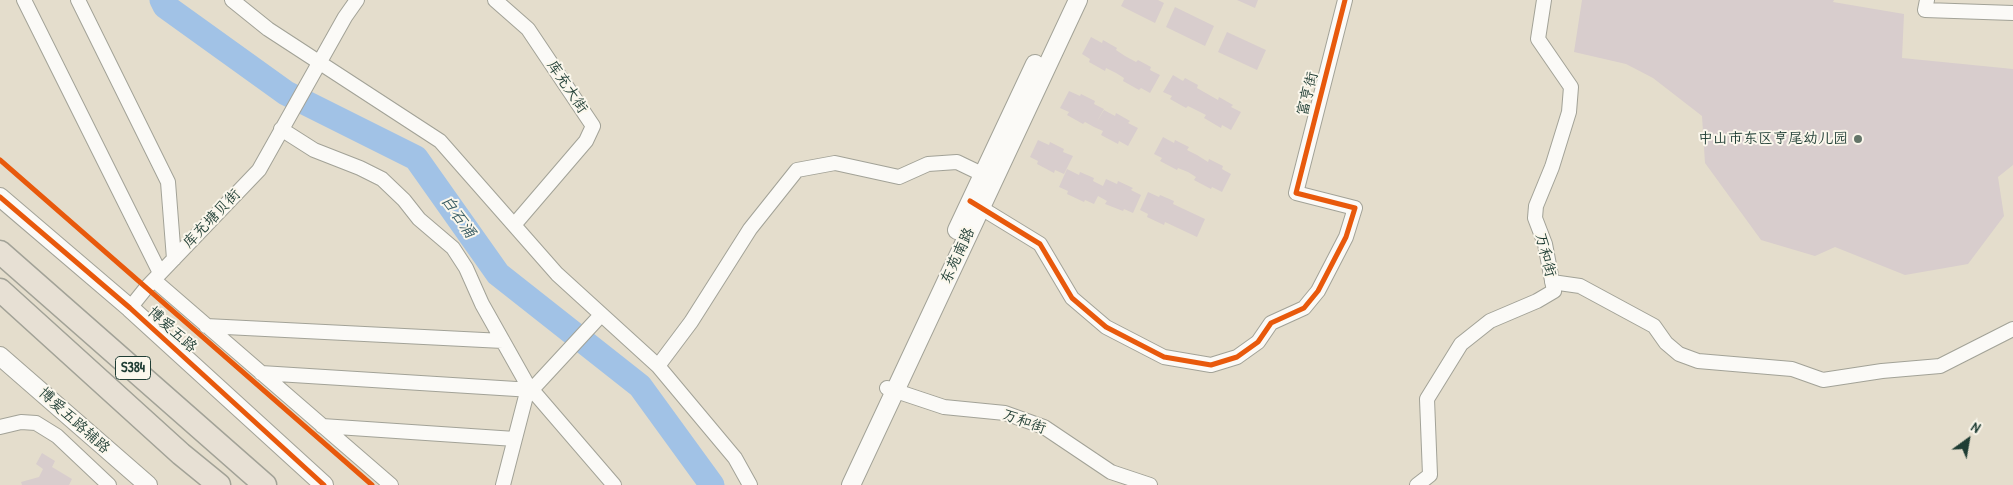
<!DOCTYPE html>
<html>
<head>
<meta charset="utf-8">
<style>
	body { margin:0 }
	#map { position:relative; width:2013px; height:485px; overflow:hidden; background:#e4ddcc; font-family:"Patrick Hand",sans-serif }
	canvas { display:block }
	.north { position:absolute; left:1943px; top:415px; width:50px; height:50px; -webkit-text-stroke:4px #fbf7ec; paint-order:stroke; rotate:32deg; font-size:14px; font-weight:700; line-height:20px; text-align:center; color:#1f3d34 }
	.north::after { content:''; display:block; margin:auto; width:18px; height:22px; background:#1f3d34; clip-path:polygon(50% 0,100% 100%,50% 72%,0 100%) }
</style>
</head>
<body>
<div id="map">
<canvas width="2013" height="485"></canvas>
<div class="north">N</div>
</div>
<script>
const g = document.querySelector('canvas').getContext('2d');
g.lineJoin = 'round';
function shape(rows) {
  const path = new Path2D();
  for (const r of rows) {
    path.moveTo(r[0], r[1]);
    for (let i = 2; i < r.length; i += 2) path.lineTo(r[i], r[i + 1]);
  }
  return path;
}
function strokePath(path, color, width, dash) {
  g.strokeStyle = color;
  g.lineWidth = width;
  g.lineCap = dash ? 'butt' : 'round';
  g.setLineDash(dash || []);
  g.stroke(path);
}
function fill(path, color) {
  g.fillStyle = color;
  g.fill(path, 'evenodd');
}
function label(font, color, halo, rows, align = 'center') {
  g.font = font + ' "Patrick Hand","LXGW WenKai TC",sans-serif';
  g.lineWidth = 4;
  g.setLineDash([]);
  g.textBaseline = 'middle';
  g.strokeStyle = halo;
  g.fillStyle = color;
  for (const [text, x, y, turn = 0] of rows) {
    g.save();
    g.translate(x, y);
    g.rotate((+turn || 0) * Math.PI / 180);
    g.textAlign = isNaN(turn) ? turn : align;
    if (halo) g.strokeText(text, 0, 0);
    g.fillText(text, 0, 0);
    g.restore();
  }
}
strokePath(shape([
	[162,0,165,6,286,93,416,158,498,274,640,386,712,485]
]), '#a1c2e6', 25);
fill(shape([
	[1124,0,1158,0,1164,3,1155,23,1121,6],
	[1237,0,1258,0,1255,8],
	[1582,0,1834,0,1833,2,1904,14,1902,58,2013,69,2013,165,1998,177,2004,216,1968,264,1905,275,1835,247,1815,256,1761,240,1705,163,1702,116,1653,78,1626,64,1574,52],
	[1175,7,1214,26,1205,46,1166,27],
	[1227,32,1266,50,1257,70,1218,52],
	[1091,37,1102,43,1103,40,1117,48,1116,50,1125,56,1136,62,1138,60,1151,67,1150,70,1160,75,1150,93,1141,88,1139,90,1123,81,1124,78,1116,73,1106,68,1105,71,1089,62,1090,59,1082,54],
	[1173,75,1183,81,1185,78,1198,85,1197,88,1218,100,1219,97,1233,105,1231,107,1241,112,1231,130,1222,125,1221,128,1204,118,1206,115,1188,106,1186,108,1170,99,1172,96,1163,92],
	[1069,91,1080,96,1081,94,1095,101,1094,104,1104,109,1096,123,1104,110,1115,116,1116,113,1130,121,1128,123,1138,128,1128,146,1119,141,1118,144,1101,135,1103,131,1094,127,1085,122,1083,124,1067,115,1069,112,1060,108],
	[1163,137,1174,143,1175,140,1189,147,1187,150,1197,155,1208,162,1209,159,1223,166,1222,169,1231,174,1222,192,1212,187,1211,189,1194,180,1196,177,1188,172,1178,168,1177,170,1160,161,1162,158,1154,154],
	[1038,140,1049,145,1050,142,1064,149,1063,152,1073,156,1064,174,1055,170,1054,173,1037,164,1038,161,1030,157],
	[1067,169,1079,175,1080,172,1094,178,1093,181,1103,186,1106,179,1117,184,1118,181,1133,188,1131,190,1141,195,1133,213,1124,209,1123,211,1105,204,1107,201,1098,196,1094,204,1085,200,1084,202,1067,194,1068,191,1059,187],
	[1148,192,1159,197,1160,195,1174,201,1173,204,1205,219,1197,237,1165,222,1164,225,1147,217,1148,214,1140,210],
	[42,453,55,461,52,467,72,479,69,485,22,485,21,482,39,477,43,469,36,464]
]), '#d8cdcd');
const minor = shape([
	[24,0,160,273],
	[78,0,168,182,174,259],
	[232,0,268,29,440,141,557,274,658,366,735,458,750,485],
	[495,0,528,29,593,126,586,141,514,225],
	[1927,0,1925,10,2013,13],
	[281,129,314,150,360,168,382,179,404,200,419,219,453,248,466,268,482,304,527,384,614,485],
	[973,203,1040,244,1072,298,1106,327,1164,357,1211,365,1237,357,1258,342,1271,323,1304,308,1318,291,1346,237,1355,208,1296,193,1345,0],
	[154,280,391,485],
	[1552,282,1580,286,1654,326,1666,343,1679,354,1698,361,1792,369,1823,380,1882,371,1940,366,2013,329],
	[130,308,146,288,259,170,345,17,357,0],
	[206,326,503,341],
	[658,366,691,322,750,229,797,170,835,163,899,177,928,164,957,162,982,174],
	[261,373,532,390],
	[887,388,944,407,1005,413,1044,427,1111,472,1150,485],
	[322,426,515,439],
	[0,427,21,422,36,423,57,436,109,485],
	[503,485,526,396,601,315],
	[1417,485,1430,475,1427,399,1461,344,1490,321,1537,301,1554,291,1545,244,1535,218,1536,206,1552,167,1569,112,1571,87,1538,39,1544,0]
]);
const tertiary = shape([
	[0,197,130,308,324,485],
	[957,230,1035,64],
	[0,356,148,485],
	[851,485,1078,0]
]);
const trunk = shape([
	[0,252,265,485],
	[0,290,181,454,219,485]
]);
strokePath(minor, '#a2a297', 16);
strokePath(tertiary, '#a2a297', 20);
strokePath(trunk, '#a2a297', 25);
strokePath(minor, '#fbfaf7', 14);
strokePath(tertiary, '#fbfaf7', 18);
strokePath(trunk, '#e7e0d4', 22);
strokePath(shape([
	[0,160,372,485],
	[0,197,130,308,324,485],
	[970,201,1040,244,1072,298,1106,327,1164,357,1211,365,1237,357,1258,342,1271,323,1304,308,1318,291,1346,237,1355,208,1296,193,1345,0]
]), '#e8590c', 5);
for (const [x, y, r, color] of [
	[1858,139,5,"#647569"]
]) {
  const dot = new Path2D();
  dot.arc(x, y, r, 0, 2 * Math.PI);
  g.fillStyle = color;
  g.fill(dot);
  strokePath(dot, '#fbf7ec', 2);
}
for (const [x, y, w] of [
	[133,368,35]
]) {
  const box = new Path2D();
  box.roundRect(x - w / 2, y - 11.5, w, 23, 4);
  g.fillStyle = '#fbf7ec';
  g.fill(box);
  strokePath(box, '#1f3d34', 1);
}
label('bold 14px', '#1f3d34', null, [
	["S384",133,368]
]);
label('15px', '#1f3d34', '#fbf7ec', [
	["库充大街",567,87,56],
	["富亨街",1308,94,-76],
	["库充塘贝街",212,219,-46],
	["万和街",1545,255,76],
	["东苑南路",958,256,-65],
	["博爱五路",172,330,42],
	["博爱五路辅路",74,421,42],
	["万和街",1024,422,20]
]);
label('15px', '#1f3d34', '#fbf7ec', [
	["中山市东区亨尾幼儿园",1848,139]
], 'right');
label('italic 16px', '#385c63', '#fbf7ec', [
	["白石涌",458,217,55]
]);
</script>
</body>
</html>
